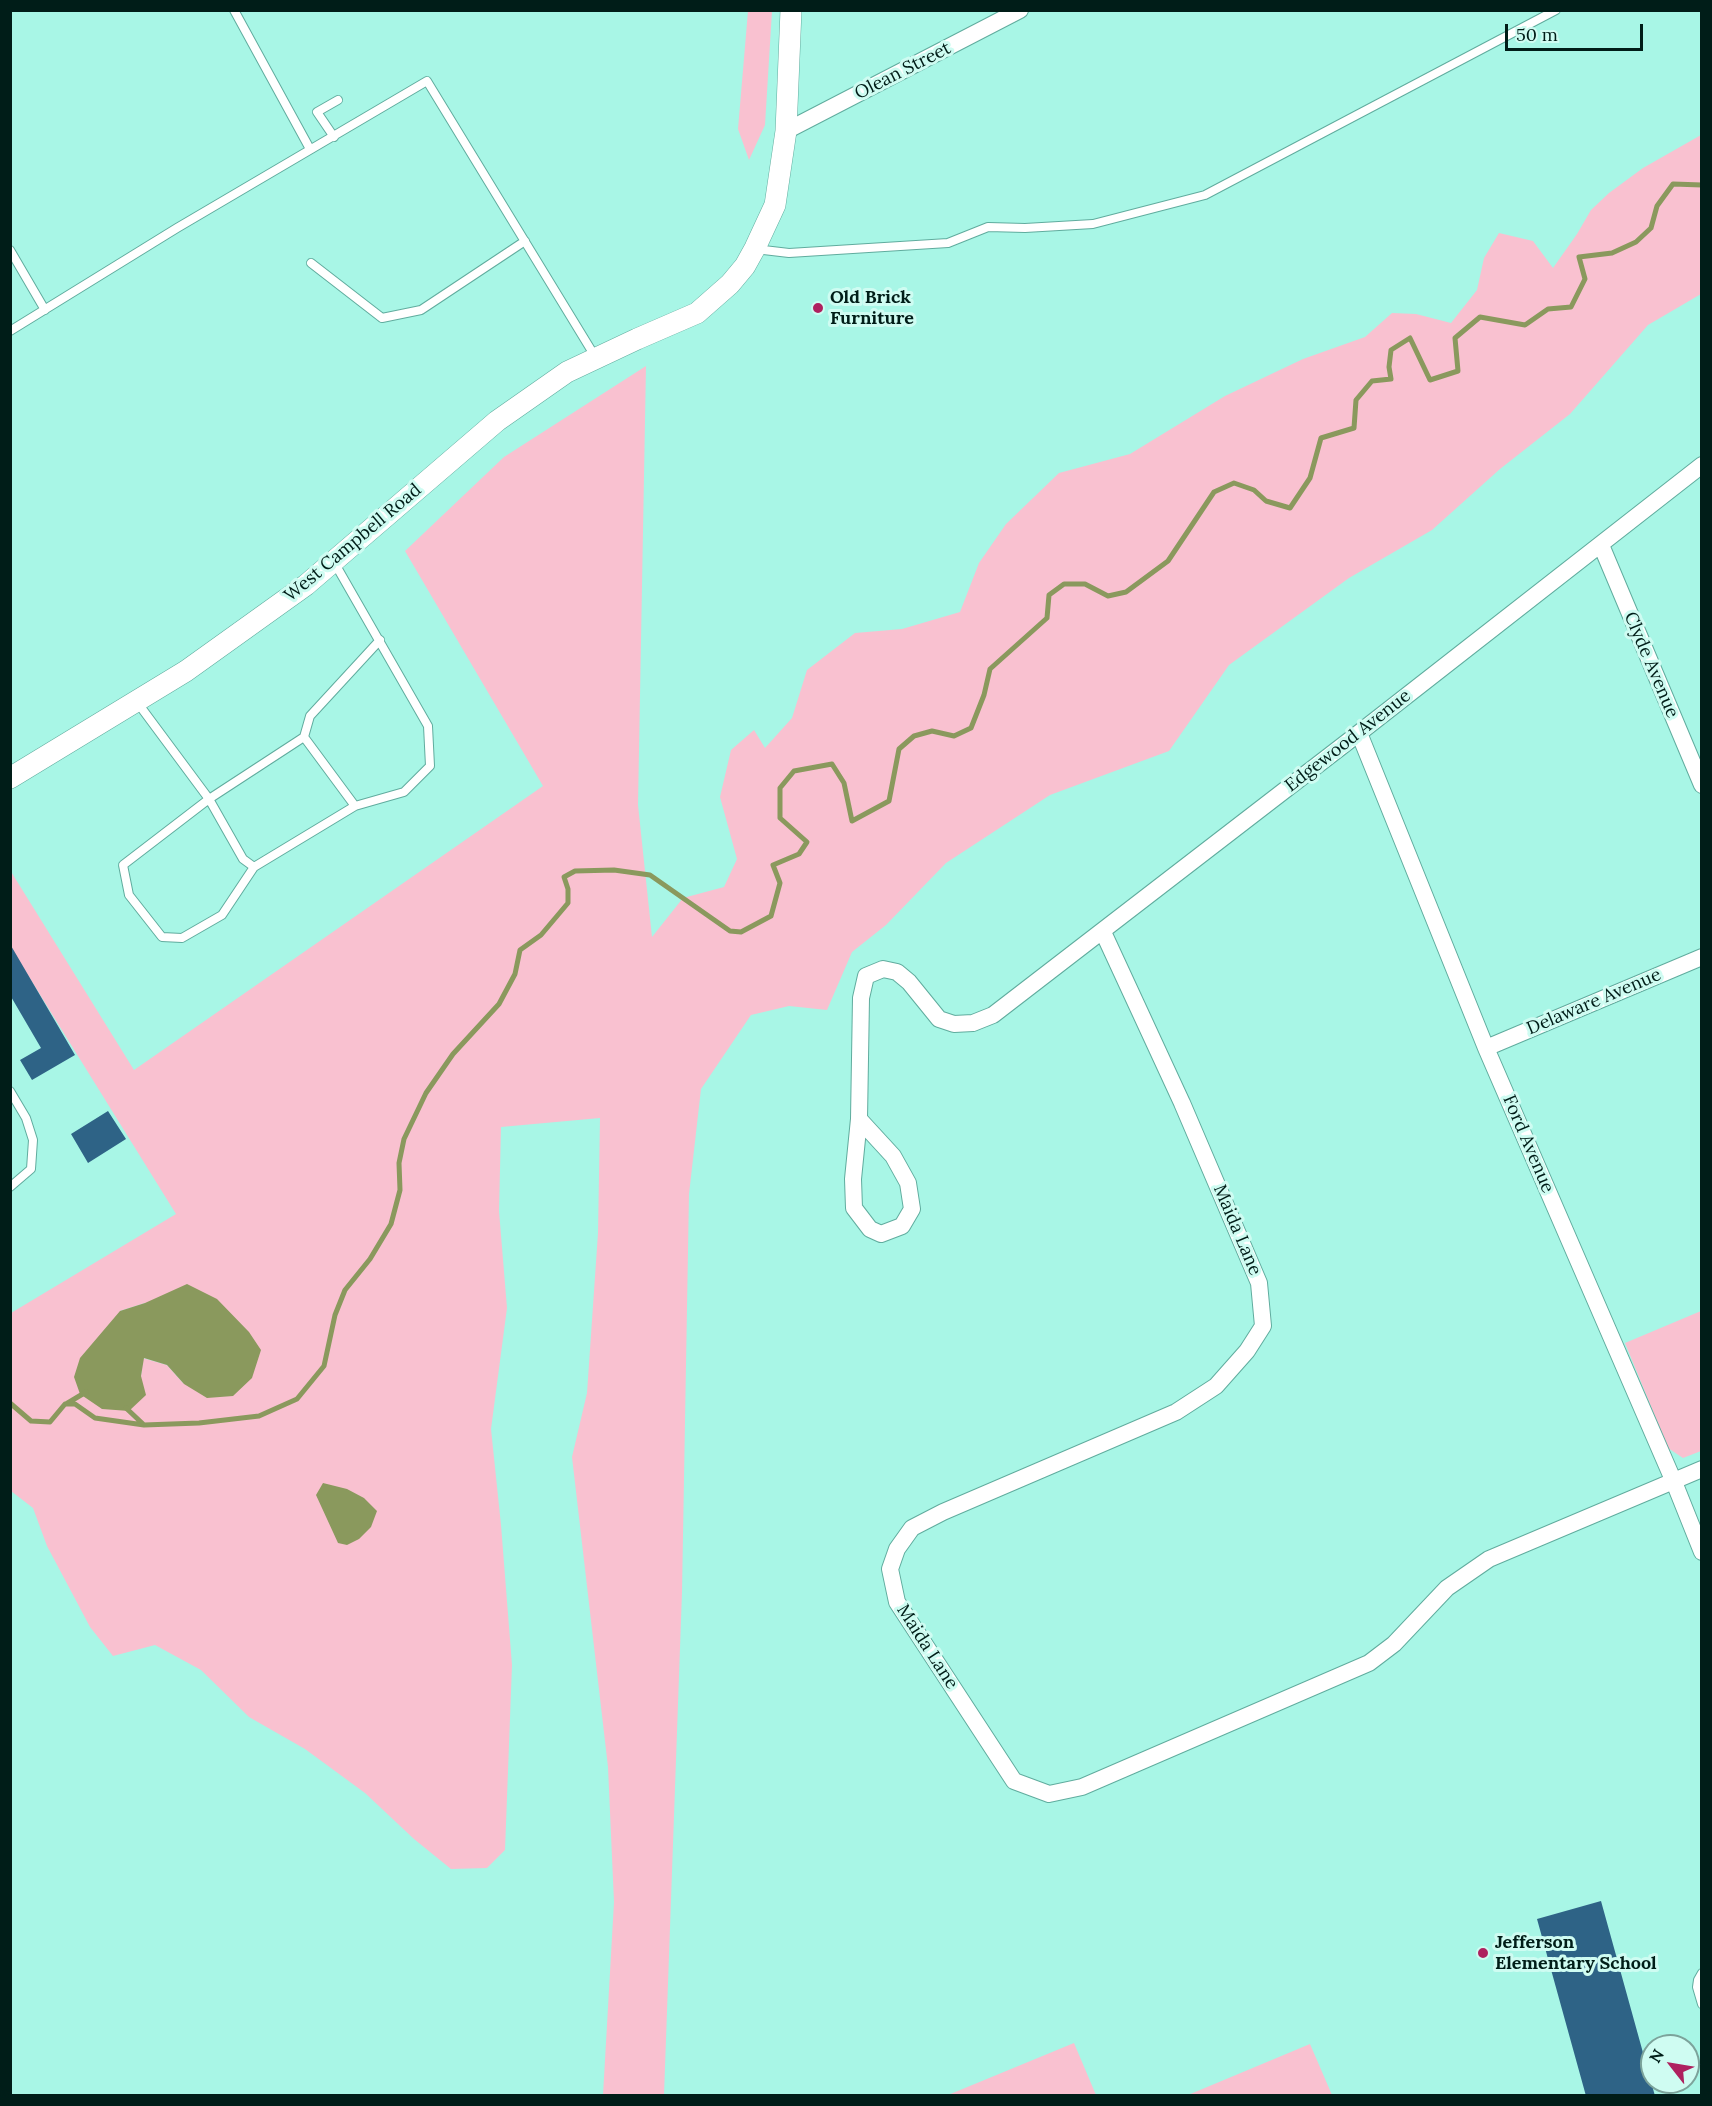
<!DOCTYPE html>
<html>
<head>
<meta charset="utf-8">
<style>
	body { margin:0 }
	#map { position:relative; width:1712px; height:2106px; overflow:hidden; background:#a8f6e6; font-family:Lora,serif }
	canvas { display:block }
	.frame { position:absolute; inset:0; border:12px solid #001d18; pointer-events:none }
	.north { position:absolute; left:1640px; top:2034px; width:60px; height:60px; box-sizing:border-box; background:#cffcf2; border:2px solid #7ca39b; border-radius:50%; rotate:301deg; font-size:16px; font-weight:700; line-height:24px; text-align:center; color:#001d18 }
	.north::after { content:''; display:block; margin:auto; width:21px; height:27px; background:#ae215f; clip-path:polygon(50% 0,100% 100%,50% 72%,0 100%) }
	.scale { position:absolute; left:1505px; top:24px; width:138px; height:27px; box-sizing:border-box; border:3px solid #001d18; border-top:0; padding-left:8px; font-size:18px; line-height:21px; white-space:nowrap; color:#001d18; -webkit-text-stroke:4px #cffcf2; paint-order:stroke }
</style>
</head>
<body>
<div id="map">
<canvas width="1712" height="2106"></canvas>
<div class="frame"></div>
<div class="north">N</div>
<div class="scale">50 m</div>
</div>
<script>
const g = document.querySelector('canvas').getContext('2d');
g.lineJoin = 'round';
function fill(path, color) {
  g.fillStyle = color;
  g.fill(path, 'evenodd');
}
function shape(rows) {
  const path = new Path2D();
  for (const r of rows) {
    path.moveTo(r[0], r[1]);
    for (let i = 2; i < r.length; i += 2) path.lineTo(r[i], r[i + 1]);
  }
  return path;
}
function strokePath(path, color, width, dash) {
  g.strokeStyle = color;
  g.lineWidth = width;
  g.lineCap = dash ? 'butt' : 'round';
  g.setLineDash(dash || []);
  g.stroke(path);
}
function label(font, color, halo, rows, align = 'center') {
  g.font = font + ' Lora,serif';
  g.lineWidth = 6;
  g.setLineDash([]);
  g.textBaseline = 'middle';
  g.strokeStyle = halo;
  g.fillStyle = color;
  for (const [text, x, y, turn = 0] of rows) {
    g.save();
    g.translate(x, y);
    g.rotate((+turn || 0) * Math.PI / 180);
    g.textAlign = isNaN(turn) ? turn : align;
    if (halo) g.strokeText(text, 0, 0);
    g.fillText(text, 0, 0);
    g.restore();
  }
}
fill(shape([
	[748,11,772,11,765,125,749,160,738,129],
	[1701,135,1701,294,1648,325,1570,414,1500,469,1432,530,1349,578,1229,665,1169,751,1050,795,946,863,886,925,852,952,827,1010,789,1006,751,1015,701,1089,689,1194,682,1592,664,2095,603,2095,614,1902,608,1767,572,1457,587,1393,598,1233,600,1118,501,1127,499,1211,507,1308,491,1429,501,1525,512,1665,505,1850,487,1868,451,1869,414,1839,365,1793,305,1749,249,1717,201,1670,155,1645,113,1656,90,1627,72,1593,47,1546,33,1508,11,1491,11,1313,176,1214,11,948,10,870,134,1070,543,786,405,551,504,457,646,366,638,805,652,937,683,898,724,887,737,859,720,797,731,750,754,730,765,748,792,718,807,670,855,633,902,629,960,612,979,563,1006,524,1059,473,1130,454,1225,396,1303,359,1365,337,1392,313,1416,314,1451,323,1477,290,1484,258,1499,233,1533,241,1553,268,1577,234,1591,210,1609,193,1643,168],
	[145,1303,184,1384,167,1365,143,1358,141,1376,120,1311],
	[1701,1311,1701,1451,1683,1458,1668,1448,1625,1343],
	[1074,2043,1096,2095,948,2095],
	[1310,2044,1332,2095,1188,2095]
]), '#f9c1d0');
fill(shape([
	[187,1284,217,1299,249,1332,261,1350,252,1378,233,1396,207,1398,184,1384,167,1365,144,1358,141,1376,146,1395,129,1411,102,1409,80,1394,74,1377,80,1358,120,1311,145,1303],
	[323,1483,347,1489,364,1498,377,1511,371,1527,359,1539,347,1545,338,1543,316,1495]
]), '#8a995d');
strokePath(shape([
	[10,1403,31,1421,50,1422,65,1404,75,1404,95,1418,144,1425,199,1423,259,1416,297,1399,324,1366,335,1315,345,1290,370,1259,391,1224,400,1190,399,1163,404,1139,426,1093,453,1054,499,1004,515,974,520,950,541,935,568,903,568,889,564,877,575,871,614,870,650,875,730,931,741,932,771,916,780,883,773,865,799,854,807,842,780,818,780,788,794,771,832,764,844,783,852,821,889,801,899,749,914,736,932,731,954,736,971,728,984,695,990,669,1047,618,1049,595,1064,584,1085,584,1108,596,1126,592,1168,561,1214,492,1234,483,1254,490,1266,501,1290,508,1310,478,1321,438,1354,428,1356,400,1372,381,1391,379,1389,367,1391,350,1410,338,1430,380,1458,371,1455,338,1480,317,1525,325,1548,309,1571,307,1585,279,1579,257,1612,253,1636,242,1651,228,1657,206,1673,184,1702,185],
	[66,1404,86,1392],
	[126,1408,143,1424]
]), '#8a995d', 5);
fill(shape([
	[10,944,75,1055,32,1080,20,1060,41,1048,10,995],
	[108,1111,126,1139,88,1163,71,1134],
	[1601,1901,1655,2096,1586,2096,1537,1919]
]), '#2e6386');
const service = shape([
	[234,10,310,149],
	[334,137,317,112,338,100],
	[755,249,789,253,948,243,988,227,1025,228,1093,224,1205,195,1556,10],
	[10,250,45,310],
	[311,263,382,318,421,310,525,241],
	[10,331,177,228,427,81,596,358],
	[334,562,428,726,430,766,404,792,355,806],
	[137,702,209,799,243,859,254,867,355,806,304,737],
	[254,867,222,915,182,938,162,937,129,895,123,865,209,799,304,737,310,716,380,640],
	[10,1091,26,1118,33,1140,31,1169,10,1187],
	[1702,1973,1698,1980,1697,1987,1702,2004]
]);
const minor = shape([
	[786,131,1020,10],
	[1601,545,1702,785],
	[1359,733,1486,1048,1674,1482,1702,1552],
	[1103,932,1182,1103,1259,1283,1263,1326,1247,1351,1216,1386,1176,1412,943,1512,912,1528,897,1549,890,1569,897,1602,1014,1781,1049,1794,1082,1787,1369,1663,1394,1644,1447,1588,1489,1559,1702,1469],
	[1486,1048,1702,957],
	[859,1119,861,998,866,976,883,969,897,972,909,982,939,1019,954,1024,973,1023,993,1015,1359,733,1702,465],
	[859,1119,893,1156,908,1183,912,1209,902,1226,881,1234,870,1229,854,1208,853,1179,859,1119]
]);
const tertiary = shape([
	[10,778,186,671,306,585,497,421,567,372,637,339,697,313,730,284,745,266,755,248,775,205,786,131,791,10]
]);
strokePath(service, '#60ac9e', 10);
strokePath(minor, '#60ac9e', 18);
strokePath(tertiary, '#60ac9e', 22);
strokePath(service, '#fff', 8);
strokePath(minor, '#fff', 16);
strokePath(tertiary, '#fff', 21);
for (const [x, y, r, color] of [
	[818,308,6,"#ae215f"],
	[1483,1953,6,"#ae215f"]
]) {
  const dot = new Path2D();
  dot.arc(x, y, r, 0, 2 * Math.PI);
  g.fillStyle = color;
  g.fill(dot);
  strokePath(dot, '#cffcf2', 2);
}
label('18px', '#001d18', '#cffcf2', [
	["Olean Street",903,71,-27],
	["West Campbell Road",353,543,-40],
	["Clyde Avenue",1651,665,67],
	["Edgewood Avenue",1348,741,-38],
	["Delaware Avenue",1594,1002,-23],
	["Ford Avenue",1528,1144,67],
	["Maida Lane",1237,1230,67],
	["Maida Lane",927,1647,57]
]);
label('bold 18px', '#001d18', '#cffcf2', [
	["Old Brick",830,298],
	["Furniture",830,319],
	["Jefferson",1495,1943],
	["Elementary School",1495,1964]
], 'left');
</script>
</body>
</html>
